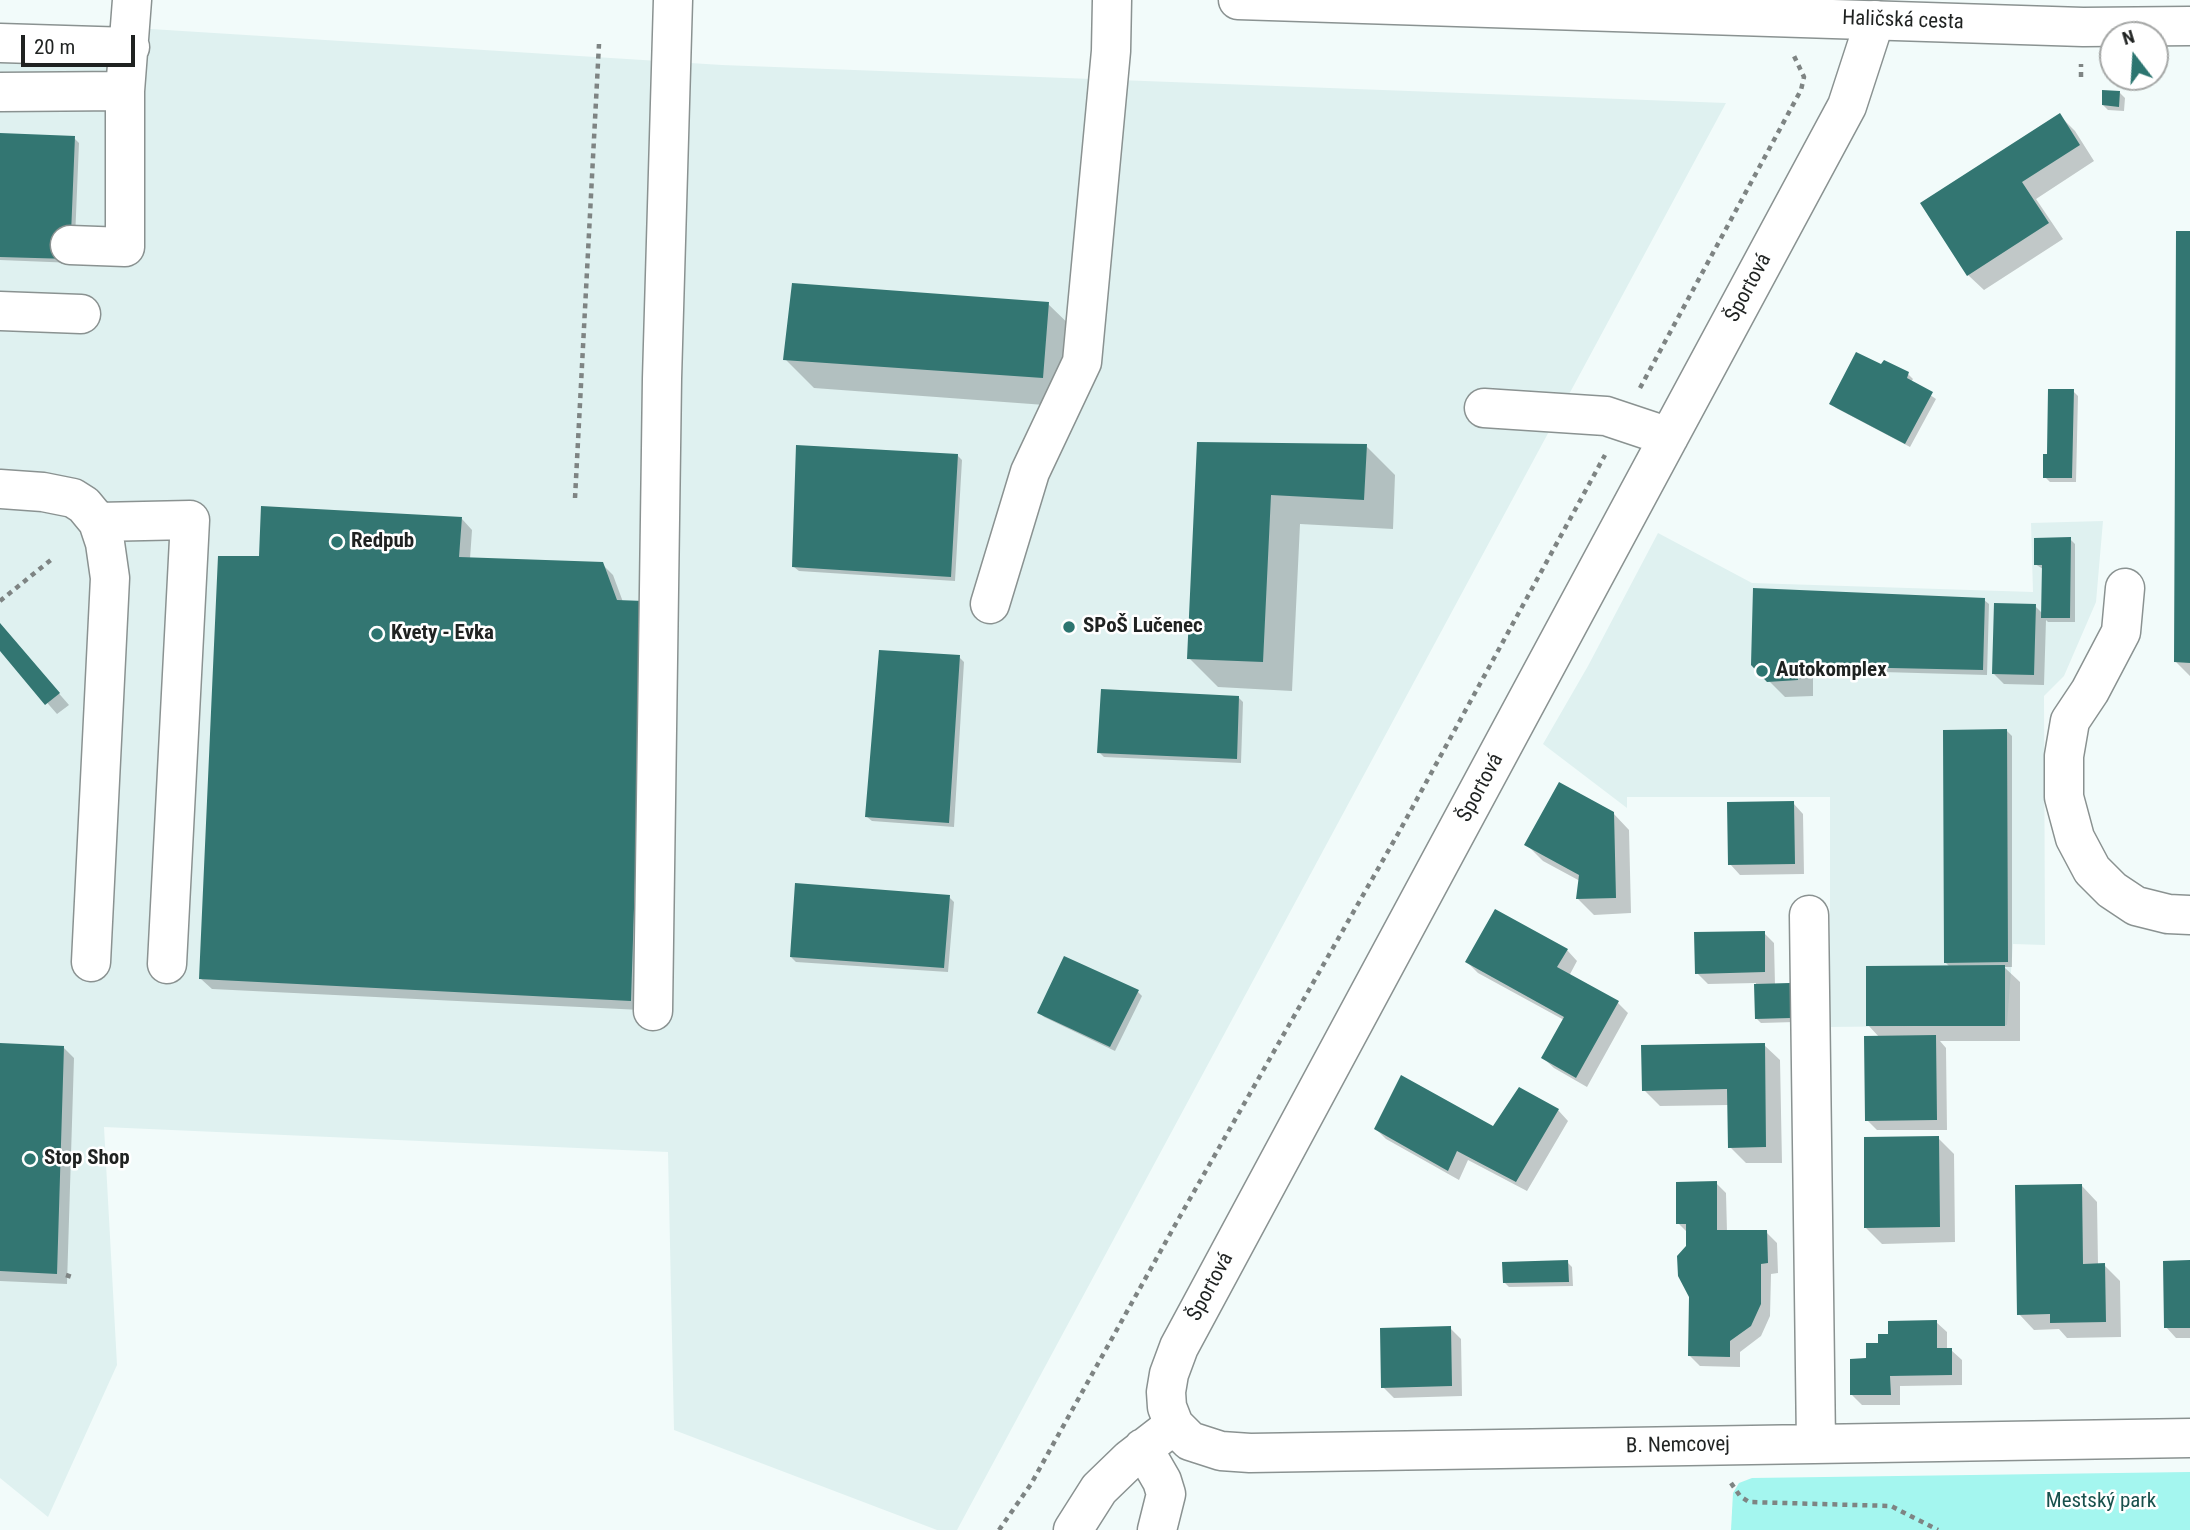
<!DOCTYPE html>
<html>
<head>
<meta charset="utf-8">
<style>
	body { margin:0 }
	#map { position:relative; width:2190px; height:1530px; overflow:hidden; background:#f2fbfa; font-family:"Roboto Condensed",sans-serif }
	canvas { display:block }
	.north { position:absolute; left:2099px; top:21px; width:70px; height:70px; box-sizing:border-box; background:#fff; border:2px solid #a5a7a6; border-radius:50%; rotate:343deg; font-size:19px; font-weight:700; line-height:28px; text-align:center; color:#1f2221 }
	.north::after { content:''; display:block; margin:auto; width:24px; height:32px; background:#2c7570; clip-path:polygon(50% 0,100% 100%,50% 72%,0 100%) }
	.scale { position:absolute; left:21px; top:35px; width:114px; height:32px; box-sizing:border-box; border:4px solid #1f2221; border-top:0; padding-left:9px; font-size:21px; line-height:24px; white-space:nowrap; color:#1f2221; -webkit-text-stroke:5px #fff; paint-order:stroke }
</style>
</head>
<body>
<div id="map">
<canvas width="2190" height="1530"></canvas>
<div class="north">N</div>
<div class="scale">20 m</div>
</div>
<script>
const g = document.querySelector('canvas').getContext('2d');
g.lineJoin = 'round';
function fill(path, color) {
  g.fillStyle = color;
  g.fill(path, 'evenodd');
}
function shape(rows) {
  const path = new Path2D();
  for (const r of rows) {
    path.moveTo(r[0], r[1]);
    for (let i = 2; i < r.length; i += 2) path.lineTo(r[i], r[i + 1]);
  }
  return path;
}
function strokePath(path, color, width, dash) {
  g.strokeStyle = color;
  g.lineWidth = width;
  g.lineCap = dash ? 'butt' : 'round';
  g.setLineDash(dash || []);
  g.stroke(path);
}
function label(font, color, halo, rows, align = 'center') {
  g.font = font + ' "Roboto Condensed",sans-serif';
  g.lineWidth = 5;
  g.setLineDash([]);
  g.textBaseline = 'middle';
  g.strokeStyle = halo;
  g.fillStyle = color;
  for (const [text, x, y, turn = 0] of rows) {
    g.save();
    g.translate(x, y);
    g.rotate((+turn || 0) * Math.PI / 180);
    g.textAlign = isNaN(turn) ? turn : align;
    if (halo) g.strokeText(text, 0, 0);
    g.fillText(text, 0, 0);
    g.restore();
  }
}
fill(shape([
	[0,23,119,27,722,65,1726,103,957,1530,937,1530,674,1430,668,1152,104,1127,117,1365,48,1517,0,1478],
	[2103,521,2096,602,2064,676,2044,696,2045,945,2013,944,2007,1025,1830,1027,1830,797,1627,797,1627,808,1543,744,1588,666,1658,533,1752,583,2033,592,2031,523]
]), '#dff1f0');
fill(shape([
	[2190,1472,2190,1530,1731,1530,1733,1493,1739,1483,1752,1478]
]), '#a4f6ef');
fill(shape([
	[2120,93,2125,98,2124,111,2108,110,2103,105],
	[2059,115,2075,131,2094,161,2036,199,2063,239,1984,290,1968,275],
	[0,135,74,138,79,143,74,263,0,260],
	[2190,233,2190,676,2176,662],
	[1048,304,1078,333,1072,407,814,388,785,359],
	[1882,367,1908,374,1913,379,1911,382,1936,399,1910,447,1836,408,1831,403],
	[2073,391,2078,396,2076,482,2050,482,2045,477,2049,456],
	[1198,444,1366,446,1395,475,1393,529,1300,524,1292,691,1218,687,1189,658],
	[957,455,962,460,955,581,799,571,794,567],
	[462,519,472,530,470,559,602,564,613,575,623,602,644,602,641,1010,212,989,201,979,261,557],
	[2070,539,2075,544,2075,622,2048,622,2046,620,2044,685,2004,684,1994,674,2035,606,2043,614,2043,569,2035,564],
	[1755,589,1984,600,1989,604,1987,675,1813,670,1813,696,1785,697,1752,664],
	[0,626,69,705,57,714,0,649],
	[959,657,964,662,954,827,872,821,867,817],
	[1238,697,1243,702,1241,763,1104,757,1099,752],
	[2007,731,2012,736,2012,967,2004,967,2020,982,2020,1041,1940,1041,1946,1048,1947,1130,1877,1130,1867,1120,1880,1038,1868,1025,1950,967,1945,962],
	[1793,803,1803,814,1804,874,1740,875,1730,864],
	[1613,813,1629,830,1631,913,1594,915,1578,899,1580,881,1543,861,1527,845],
	[949,897,954,902,948,972,796,962,791,957],
	[1764,933,1774,943,1775,985,1789,985,1794,990,1795,1022,1761,1023,1756,1018,1756,983,1708,984,1697,973],
	[1567,950,1577,961,1569,976,1618,1003,1628,1013,1587,1087,1554,1068,1543,1058,1564,1020,1478,973,1467,962],
	[1138,992,1142,996,1115,1051,1044,1017,1039,1012],
	[0,1045,63,1047,74,1058,67,1284,0,1281],
	[1764,1045,1780,1060,1782,1163,1746,1163,1730,1147,1729,1105,1660,1106,1644,1090],
	[1558,1110,1568,1121,1527,1191,1468,1160,1459,1180,1386,1139,1376,1129,1494,1128],
	[1938,1138,1954,1154,1955,1242,1882,1244,1866,1228],
	[1716,1183,1726,1193,1727,1232,1766,1232,1777,1243,1778,1273,1771,1274,1770,1316,1761,1336,1740,1352,1740,1367,1700,1366,1690,1356,1691,1296,1688,1233,1678,1223],
	[2082,1186,2097,1202,2098,1265,2104,1265,2120,1281,2121,1337,2067,1338,2059,1329,2034,1330,2019,1314],
	[1567,1262,1572,1267,1573,1286,1509,1287,1504,1282],
	[2190,1262,2190,1338,2176,1338,2166,1327],
	[1936,1322,1947,1332,1947,1350,1951,1350,1962,1360,1962,1385,1900,1386,1900,1405,1862,1405,1852,1395,1868,1360,1880,1344],
	[1450,1328,1461,1339,1462,1396,1394,1398,1383,1387]
]), '#0003');
fill(shape([
	[2102,90,2120,91,2119,107,2102,105],
	[2060,113,2080,145,2022,182,2049,223,1967,276,1920,203],
	[0,133,75,136,70,259,0,257],
	[2176,231,2190,231,2190,663,2174,662],
	[792,283,1049,302,1043,378,783,360],
	[1856,352,1881,364,1884,360,1909,372,1907,378,1933,392,1905,444,1829,404],
	[2048,389,2074,389,2072,478,2043,478,2043,454,2047,454],
	[1197,442,1367,444,1364,500,1271,495,1263,662,1187,659],
	[796,445,958,454,951,577,792,567],
	[261,506,462,517,459,557,603,562,617,600,644,601,631,1001,199,979,218,556,259,556],
	[2071,537,2070,618,2041,618,2042,565,2034,565,2034,538],
	[1753,588,1985,598,1983,670,1798,666,1798,680,1767,682,1751,665],
	[1994,603,2036,604,2034,675,1992,674],
	[0,623,60,693,45,705,0,651],
	[879,650,960,655,949,823,865,817],
	[1101,689,1239,696,1237,759,1097,753],
	[2007,729,2008,962,1944,963,1943,730],
	[1559,782,1614,812,1616,898,1576,899,1579,875,1524,845],
	[1794,801,1795,864,1728,865,1727,802],
	[795,883,950,895,944,968,790,957],
	[1495,909,1568,949,1557,967,1619,1001,1576,1078,1541,1058,1564,1017,1465,962],
	[1765,931,1765,972,1695,974,1694,932],
	[1064,956,1139,990,1110,1047,1037,1013],
	[2005,965,2005,1026,1866,1026,1866,966],
	[1790,983,1791,1018,1755,1019,1754,984],
	[1936,1035,1937,1120,1865,1121,1864,1036],
	[0,1043,64,1046,57,1274,0,1271],
	[1765,1043,1766,1147,1728,1148,1727,1089,1642,1091,1641,1045],
	[1401,1075,1493,1126,1519,1087,1559,1109,1516,1182,1457,1151,1448,1171,1374,1129],
	[1939,1136,1940,1227,1864,1228,1864,1137],
	[1717,1181,1717,1230,1767,1230,1768,1263,1761,1264,1761,1304,1751,1326,1730,1341,1730,1357,1688,1356,1689,1297,1678,1276,1677,1256,1686,1246,1686,1224,1676,1224,1676,1182],
	[2082,1184,2083,1264,2105,1263,2106,1322,2050,1323,2050,1314,2017,1315,2015,1185],
	[1568,1260,1569,1282,1503,1283,1502,1262],
	[2190,1260,2190,1328,2164,1328,2163,1261],
	[1937,1320,1937,1348,1952,1348,1952,1375,1890,1376,1891,1395,1850,1395,1850,1359,1866,1358,1866,1343,1878,1343,1878,1334,1888,1334,1888,1321],
	[1451,1326,1452,1386,1381,1388,1380,1328]
]), '#337672');
const minor = shape([
	[1875,20,1847,106,1179,1347,1169,1374,1166,1392,1167,1407,1174,1425,1190,1441,1221,1451,1250,1453,2190,1438],
	[0,43,130,47],
	[0,92,125,91],
	[70,245,125,247,125,91,132,0],
	[0,311,81,314],
	[1484,408,1606,416,1669,437],
	[0,489,43,492,73,498,84,505,98,522,105,543,110,578,91,962],
	[98,522,190,520,167,964],
	[2125,588,2121,632,2090,691,2070,721,2064,756,2064,797,2075,838,2092,870,2112,890,2136,906,2168,914,2190,915],
	[990,604,1030,472,1082,362,1111,51,1112,0],
	[1809,915,1816,1444],
	[653,1011,662,379,673,0],
	[1143,1448,1162,1481,1166,1494,1157,1530],
	[1073,1530,1099,1489,1130,1459,1174,1425]
]);
const major = shape([
	[1238,0,2083,27,2190,26]
]);
strokePath(minor, '#8a9291', 41);
strokePath(major, '#8a9291', 41);
strokePath(shape([
	[2081,77,2081,64],
	[1640,388,1801,90,1804,77,1794,56],
	[575,498,599,44],
	[0,601,52,559],
	[66,1275,75,1278],
	[1731,1483,1740,1496,1749,1502,1891,1506,1938,1530],
	[999,1530,1031,1484,1179,1218,1399,832,1605,455]
]), '#7e8483', 4.5, [5, 5]);
strokePath(minor, '#fff', 38);
strokePath(major, '#fff', 38);
for (const [x, y, r, color] of [
	[337,542,7,"#2c7570"],
	[1069,627,7,"#2c7570"],
	[377,634,7,"#2c7570"],
	[1762,671,7,"#2c7570"],
	[30,1159,7,"#2c7570"]
]) {
  const dot = new Path2D();
  dot.arc(x, y, r, 0, 2 * Math.PI);
  g.fillStyle = color;
  g.fill(dot);
  strokePath(dot, '#fff', 2.5);
}
label('21px', '#1f2221', '#fff', [
	["Haličská cesta",1903,21,2],
	["Športová",1749,288,-62],
	["Športová",1481,788,-62],
	["Športová",1211,1287,-62],
	["B. Nemcovej",1678,1446,-1]
]);
label('bold 21px', '#1f2221', '#fff', [
	["Redpub",351,542],
	["SPoŠ Lučenec",1083,627],
	["Kvety - Evka",391,634],
	["Autokomplex",1776,671],
	["Stop Shop",44,1159]
], 'left');
label('21px', '#18514d', '#fff', [
	["Mestský park",2101,1502]
]);
</script>
</body>
</html>
